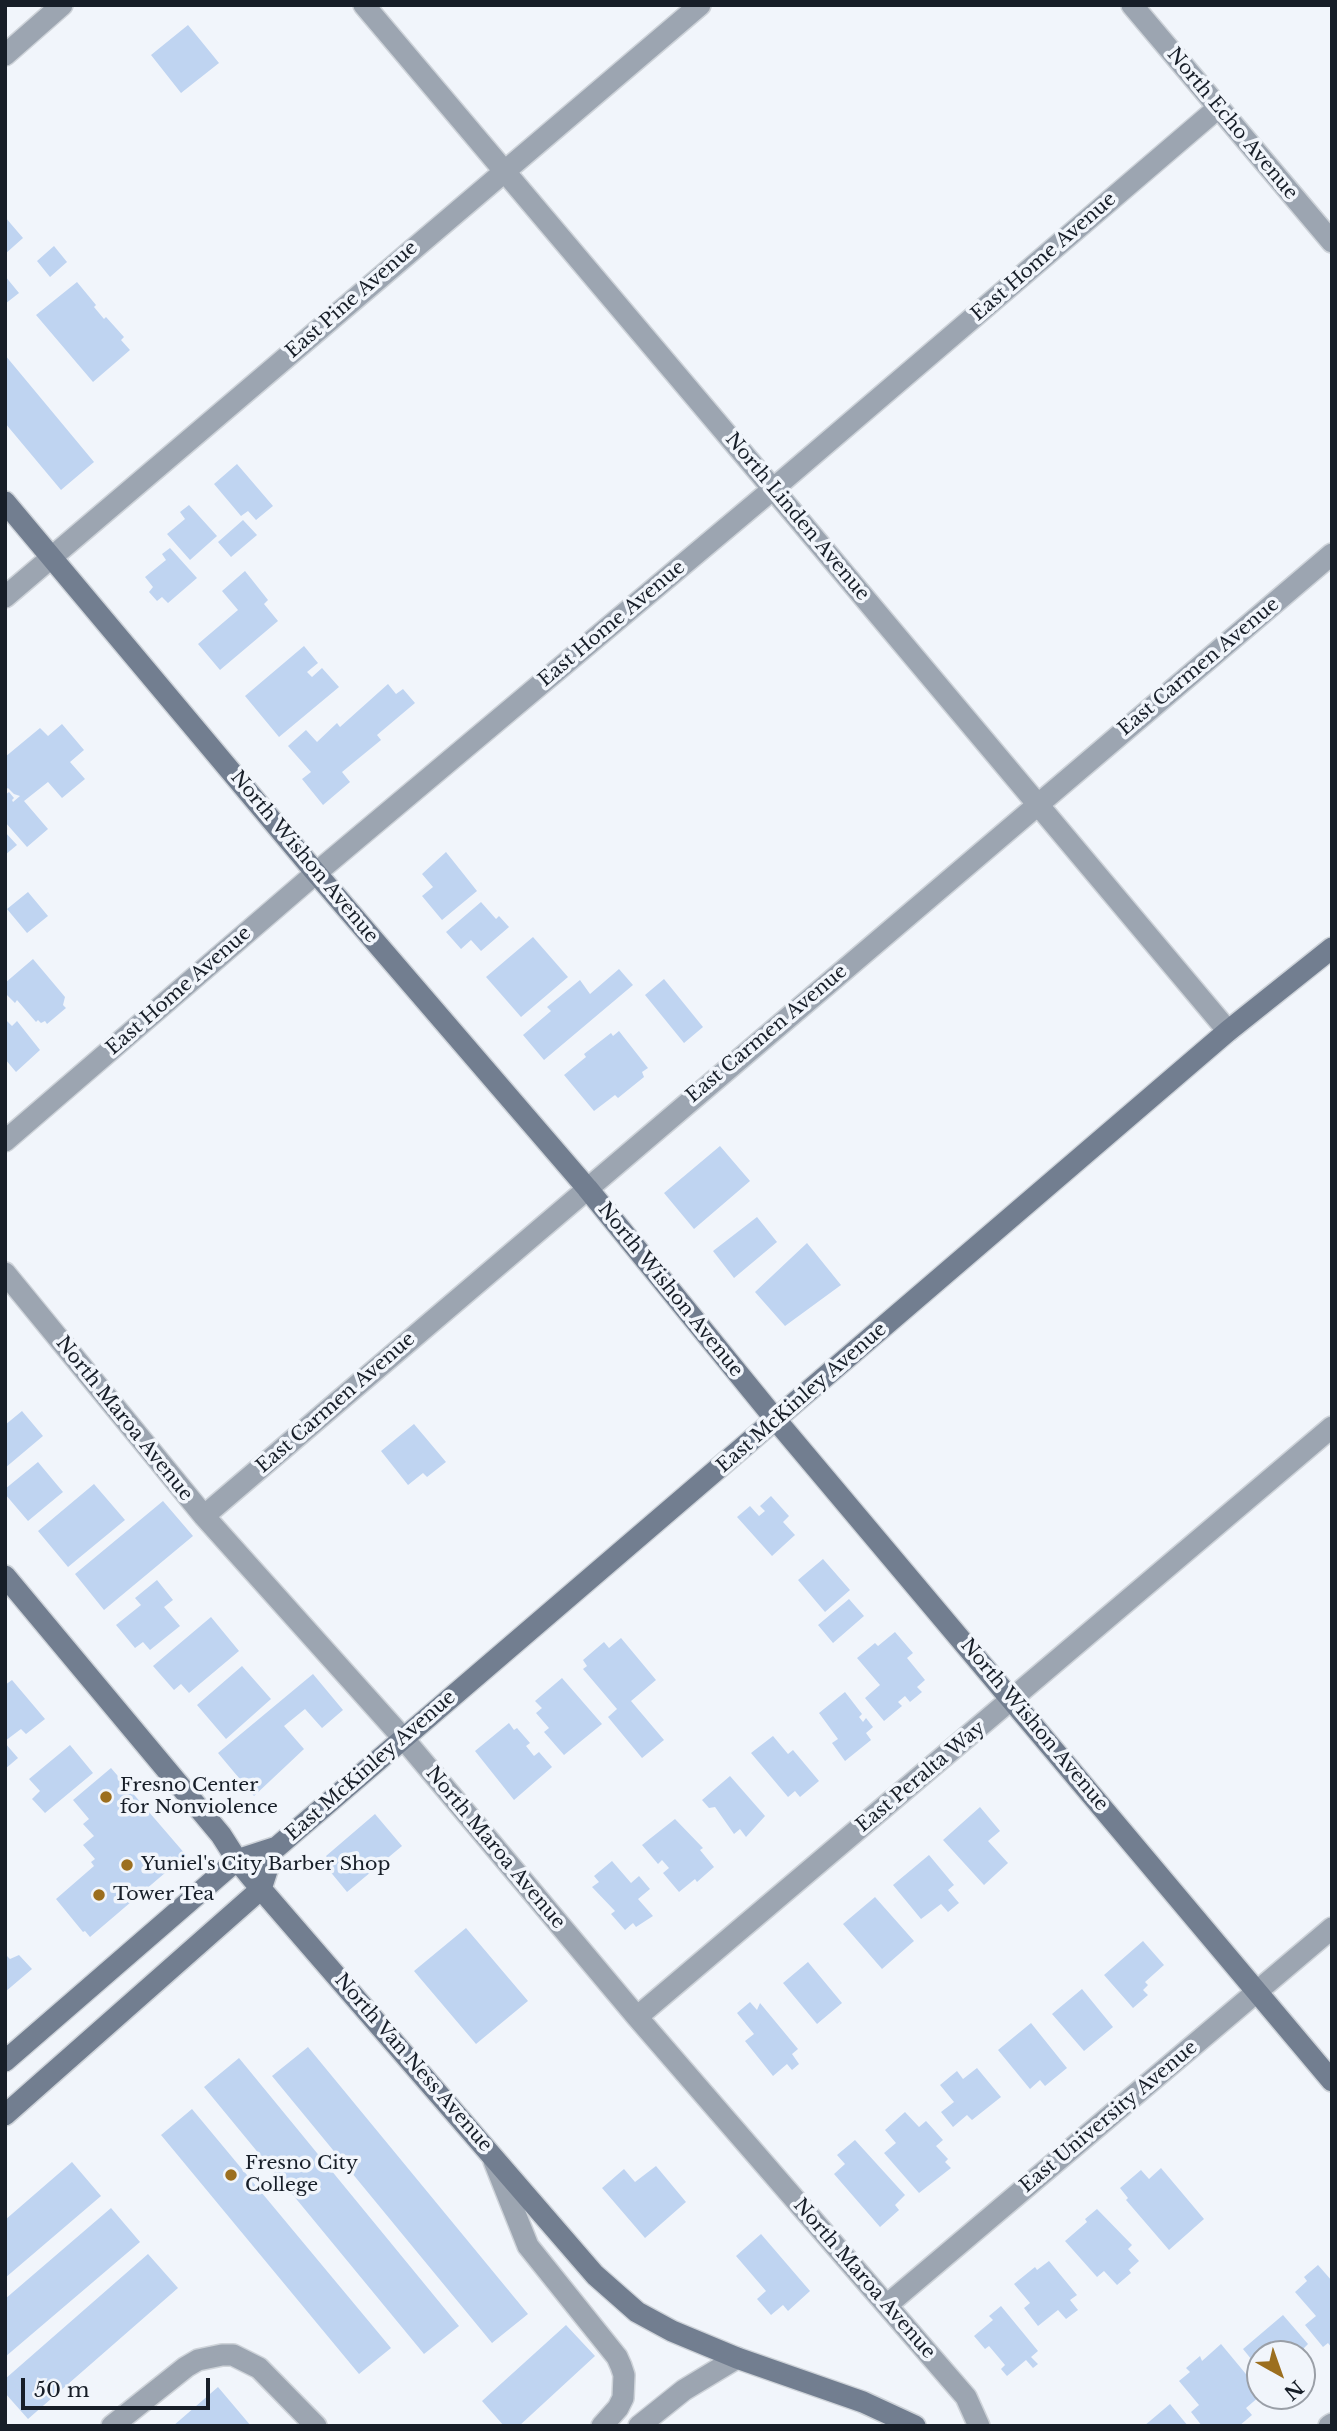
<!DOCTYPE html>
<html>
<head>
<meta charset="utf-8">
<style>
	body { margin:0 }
	#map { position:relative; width:1337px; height:2431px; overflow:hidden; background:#f1f5fb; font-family:"Libre Baskerville",serif }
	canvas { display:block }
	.frame { position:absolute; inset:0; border:7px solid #171e28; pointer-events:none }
	.north { position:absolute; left:1246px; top:2340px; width:70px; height:70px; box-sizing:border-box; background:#f1f5fb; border:2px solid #9a9fa7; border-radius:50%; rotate:140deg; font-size:19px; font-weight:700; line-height:28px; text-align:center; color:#171e28 }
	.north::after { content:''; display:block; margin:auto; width:24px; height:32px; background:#9c6f1f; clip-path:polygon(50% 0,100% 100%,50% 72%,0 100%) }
	.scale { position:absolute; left:21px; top:2378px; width:189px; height:32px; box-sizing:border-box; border:4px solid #171e28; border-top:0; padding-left:9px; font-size:21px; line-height:24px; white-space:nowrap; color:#171e28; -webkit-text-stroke:5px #f1f5fb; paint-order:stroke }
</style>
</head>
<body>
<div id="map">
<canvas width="1337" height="2431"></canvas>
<div class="frame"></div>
<div class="north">N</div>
<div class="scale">50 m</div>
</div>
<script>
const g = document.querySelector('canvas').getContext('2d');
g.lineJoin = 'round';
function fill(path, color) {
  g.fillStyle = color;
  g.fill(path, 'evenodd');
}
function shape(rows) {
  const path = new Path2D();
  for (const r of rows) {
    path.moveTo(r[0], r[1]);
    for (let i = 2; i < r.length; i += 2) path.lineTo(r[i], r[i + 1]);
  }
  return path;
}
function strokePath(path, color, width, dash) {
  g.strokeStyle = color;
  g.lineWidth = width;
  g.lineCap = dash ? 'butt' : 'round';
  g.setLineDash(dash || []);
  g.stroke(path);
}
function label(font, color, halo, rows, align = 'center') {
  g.font = font + ' "Libre Baskerville",serif';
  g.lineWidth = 7;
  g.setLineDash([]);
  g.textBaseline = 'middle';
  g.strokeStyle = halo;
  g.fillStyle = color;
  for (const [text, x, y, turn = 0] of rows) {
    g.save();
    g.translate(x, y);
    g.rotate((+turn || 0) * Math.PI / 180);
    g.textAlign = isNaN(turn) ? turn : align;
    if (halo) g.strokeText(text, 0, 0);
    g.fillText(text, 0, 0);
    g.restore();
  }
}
fill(shape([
	[188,25,219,63,181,93,151,55],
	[5,217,23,238,5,254],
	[54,246,67,262,50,277,37,261],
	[5,276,19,293,5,304],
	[77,282,96,305,94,307,104,319,106,317,124,337,121,340,130,350,93,382,36,315],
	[5,355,94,462,61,490,5,423],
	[237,464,273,506,256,520,248,511,241,516,214,484],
	[189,505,217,536,190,560,167,534,185,519,180,512],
	[243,520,257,535,231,557,218,542],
	[170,548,197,578,168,603,162,597,157,601,149,592,153,587,145,577,166,560,162,554],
	[245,571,268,600,264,604,278,621,220,670,198,644,238,610,222,591],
	[304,646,318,663,307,672,312,677,322,668,339,687,279,737,245,696],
	[388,684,396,694,403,689,415,703,377,735,381,740,342,772,350,782,323,805,302,779,311,772,288,746,306,730,317,742,337,723,340,727],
	[62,724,84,750,70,762,85,779,62,798,48,782,24,801,48,829,27,847,5,822,5,795,9,792,14,798,12,800,13,802,20,796,14,794,8,788,5,790,5,757,40,728,48,736],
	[5,832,17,845,5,855],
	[446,852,477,891,442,920,422,896,433,887,422,874],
	[28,892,48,916,27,933,7,909],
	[481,902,496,919,499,916,509,927,481,951,471,940,461,949,446,932],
	[533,937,568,977,521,1017,486,977],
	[33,959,65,997,63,1005,66,1008,47,1024,45,1021,41,1023,38,1020,36,1022,17,1000,15,1003,5,993,5,983],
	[619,969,633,985,544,1060,523,1035,551,1011,547,1007,580,980,590,994],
	[664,979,703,1027,684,1043,645,995],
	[5,1019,12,1026,17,1021,40,1050,16,1072,5,1059],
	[619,1031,648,1068,642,1072,644,1077,618,1098,615,1095,594,1111,564,1075,586,1057,584,1054,611,1033,613,1036],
	[720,1146,750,1181,694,1229,664,1193],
	[757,1217,777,1242,734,1278,713,1251],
	[807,1243,841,1285,785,1326,755,1292],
	[22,1411,43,1436,5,1468,5,1425],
	[414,1424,446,1462,427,1477,423,1473,408,1485,381,1451],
	[38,1462,63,1492,28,1521,5,1494,5,1489],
	[94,1484,125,1520,68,1567,38,1531],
	[771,1496,789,1516,783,1522,795,1535,772,1556,737,1517,750,1506,759,1516,765,1511,760,1506],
	[163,1501,193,1536,104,1610,75,1574],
	[823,1559,850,1590,825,1612,798,1580],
	[157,1580,173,1600,164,1607,180,1626,150,1650,143,1642,135,1648,116,1625,141,1605,135,1598],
	[849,1599,864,1616,833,1643,818,1625],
	[211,1617,239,1651,189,1693,181,1684,174,1690,153,1666],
	[895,1632,913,1653,907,1658,925,1680,917,1687,922,1692,910,1702,905,1696,898,1702,902,1706,884,1721,865,1698,880,1685,857,1658,875,1643,878,1646],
	[621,1638,656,1680,631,1701,664,1740,642,1758,608,1717,617,1709,583,1669,587,1666,583,1660,604,1642,609,1648],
	[242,1666,271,1699,226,1739,197,1705],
	[313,1674,343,1710,322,1728,305,1709,284,1726,304,1749,254,1796,218,1753],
	[562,1678,602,1724,564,1755,544,1732,549,1728,536,1713,542,1708,535,1701],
	[12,1680,45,1719,26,1734,21,1729,5,1741,5,1685],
	[845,1692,862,1714,859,1717,863,1722,866,1718,873,1727,866,1733,871,1740,845,1761,832,1743,838,1739,819,1713],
	[509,1723,514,1730,517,1728,530,1743,526,1746,534,1756,539,1752,552,1767,514,1800,475,1751],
	[773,1736,788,1754,793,1750,819,1781,800,1797,795,1791,788,1797,751,1753],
	[5,1743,18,1758,5,1769],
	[70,1745,93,1773,45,1813,32,1799,40,1791,29,1779],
	[111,1768,186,1855,90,1937,85,1931,83,1932,56,1899,94,1866,91,1862,95,1859,83,1845,94,1836,83,1824,89,1819,73,1800],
	[730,1776,765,1816,746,1837,740,1829,734,1834,715,1807,709,1808,702,1800],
	[980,1807,1000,1831,988,1841,1008,1863,984,1885,943,1840],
	[375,1814,402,1846,347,1892,324,1864,329,1860,326,1856],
	[675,1819,703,1848,700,1850,714,1867,697,1882,695,1879,679,1892,663,1873,669,1868,662,1860,658,1864,642,1845],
	[929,1855,954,1885,948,1890,959,1903,948,1912,941,1904,921,1919,893,1885],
	[612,1861,631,1883,639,1876,650,1889,638,1899,653,1916,636,1927,633,1923,625,1930,611,1914,615,1911,592,1887,599,1882,594,1876],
	[875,1897,914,1941,882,1969,843,1924],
	[466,1928,528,2001,476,2044,414,1971],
	[1143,1941,1164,1965,1145,1982,1148,1985,1143,1990,1148,1995,1133,2008,1104,1975],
	[5,1954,10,1959,19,1955,32,1969,5,1992],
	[808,1962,842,2003,817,2024,783,1983],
	[1082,1989,1113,2027,1084,2051,1052,2014],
	[750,2002,757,2010,760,2003,798,2049,792,2054,799,2064,792,2070,787,2064,773,2076,745,2041,754,2034,737,2013],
	[1031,2023,1067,2068,1045,2086,1040,2080,1030,2089,998,2050],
	[308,2047,528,2314,492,2343,272,2076],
	[239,2058,459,2326,424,2354,204,2087],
	[977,2068,1001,2097,972,2120,967,2115,953,2127,941,2112,954,2102,940,2085,957,2071,963,2079],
	[192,2109,391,2348,359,2374,161,2135],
	[905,2112,919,2127,926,2121,943,2140,936,2146,948,2159,945,2162,951,2168,919,2193,884,2153,896,2143,885,2130],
	[855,2140,905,2195,895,2205,899,2210,880,2227,834,2174,845,2164,837,2155],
	[72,2162,101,2196,5,2278,5,2220],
	[656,2166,686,2202,645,2238,602,2188,624,2169,635,2182],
	[1161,2168,1204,2219,1169,2250,1126,2200,1128,2198,1120,2188,1141,2170,1149,2179],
	[111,2208,140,2242,5,2357,5,2299],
	[1097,2209,1132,2245,1128,2249,1139,2261,1129,2270,1131,2273,1117,2285,1104,2271,1097,2277,1065,2241,1087,2222,1085,2219],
	[761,2234,810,2291,788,2311,783,2305,771,2315,757,2299,766,2291,736,2256],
	[148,2254,178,2288,28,2419,5,2393,5,2379],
	[1049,2261,1077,2295,1070,2300,1078,2310,1066,2319,1058,2310,1038,2326,1024,2308,1030,2303,1014,2284,1035,2267,1037,2270],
	[1318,2265,1332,2281,1332,2348,1328,2343,1323,2347,1305,2325,1316,2316,1295,2292,1307,2281,1304,2277],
	[1001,2306,1038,2351,1031,2357,1038,2364,1033,2368,1026,2360,1007,2376,1001,2369,1005,2365,989,2346,985,2349,974,2336,993,2320,989,2316],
	[1283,2315,1308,2344,1301,2351,1312,2364,1302,2372,1302,2354,1260,2354,1260,2370,1243,2349],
	[566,2325,595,2356,519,2426,504,2426,482,2401],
	[1221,2344,1260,2391,1260,2396,1246,2408,1252,2415,1239,2426,1202,2426,1191,2412,1199,2405,1179,2381,1190,2372,1186,2368,1200,2356,1202,2361],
	[218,2387,251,2426,173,2426],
	[1170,2404,1188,2426,1144,2426]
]), '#bfd4f1');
const street = shape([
	[364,5,773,489,1228,1031],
	[1132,5,1332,242],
	[5,55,62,5],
	[5,597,700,5],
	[5,1141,316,873,773,489,1218,108],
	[5,1273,204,1516,403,1738,637,2017,966,2397,979,2426],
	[204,1516,1332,554],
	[637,2017,1332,1427],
	[494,2161,528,2246,617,2357,621,2366,624,2375,623,2398,618,2408,602,2426],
	[887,2305,1332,1928],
	[112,2426,186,2367,198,2360,222,2355,233,2355,259,2368,316,2426],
	[639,2426,684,2390,737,2358],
	[1329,2426,1332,2424]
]);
const secondary = shape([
	[5,502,316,873,587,1188,776,1420,1332,2081],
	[5,1576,221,1835,237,1860,261,1889,595,2275,637,2312,672,2331,737,2358,863,2402,915,2426],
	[5,2061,237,1860,277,1847,1228,1031,1332,948],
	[5,2115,261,1889,274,1849]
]);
strokePath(street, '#ced3d9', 24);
strokePath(secondary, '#ced3d9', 24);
strokePath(street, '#9ca5b1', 21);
strokePath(secondary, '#727e90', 21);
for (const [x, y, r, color] of [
	[106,1797,7,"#9c6f1f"],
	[127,1865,7,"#9c6f1f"],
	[99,1895,7,"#9c6f1f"],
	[231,2175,7,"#9c6f1f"]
]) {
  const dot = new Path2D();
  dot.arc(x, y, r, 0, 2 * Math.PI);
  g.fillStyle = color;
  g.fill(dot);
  strokePath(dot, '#f1f5fb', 2.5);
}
label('19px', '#171e28', '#f1f5fb', [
	["North Echo Avenue",1232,124,50],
	["East Home Avenue",1044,257,-41],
	["East Pine Avenue",352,300,-41],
	["North Linden Avenue",797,517,50],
	["East Home Avenue",612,624,-40],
	["East Carmen Avenue",1199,667,-40],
	["North Wishon Avenue",304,857,50],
	["East Home Avenue",179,991,-41],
	["East Carmen Avenue",767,1034,-40],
	["North Wishon Avenue",670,1290,51],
	["East McKinley Avenue",802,1398,-41],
	["East Carmen Avenue",336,1403,-41],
	["North Maroa Avenue",124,1419,51],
	["North Wishon Avenue",1034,1725,50],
	["East McKinley Avenue",371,1766,-41],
	["East Peralta Way",921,1777,-40],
	["North Maroa Avenue",495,1848,50],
	["North Van Ness Avenue",413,2063,49],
	["East University Avenue",1109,2117,-40],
	["North Maroa Avenue",864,2279,49]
]);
label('19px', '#171e28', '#f1f5fb', [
	["Fresno Center",120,1786],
	["for Nonviolence",120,1808],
	["Yuniel's City Barber Shop",141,1865],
	["Tower Tea",113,1895],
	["Fresno City",245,2164],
	["College",245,2186]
], 'left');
</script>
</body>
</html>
